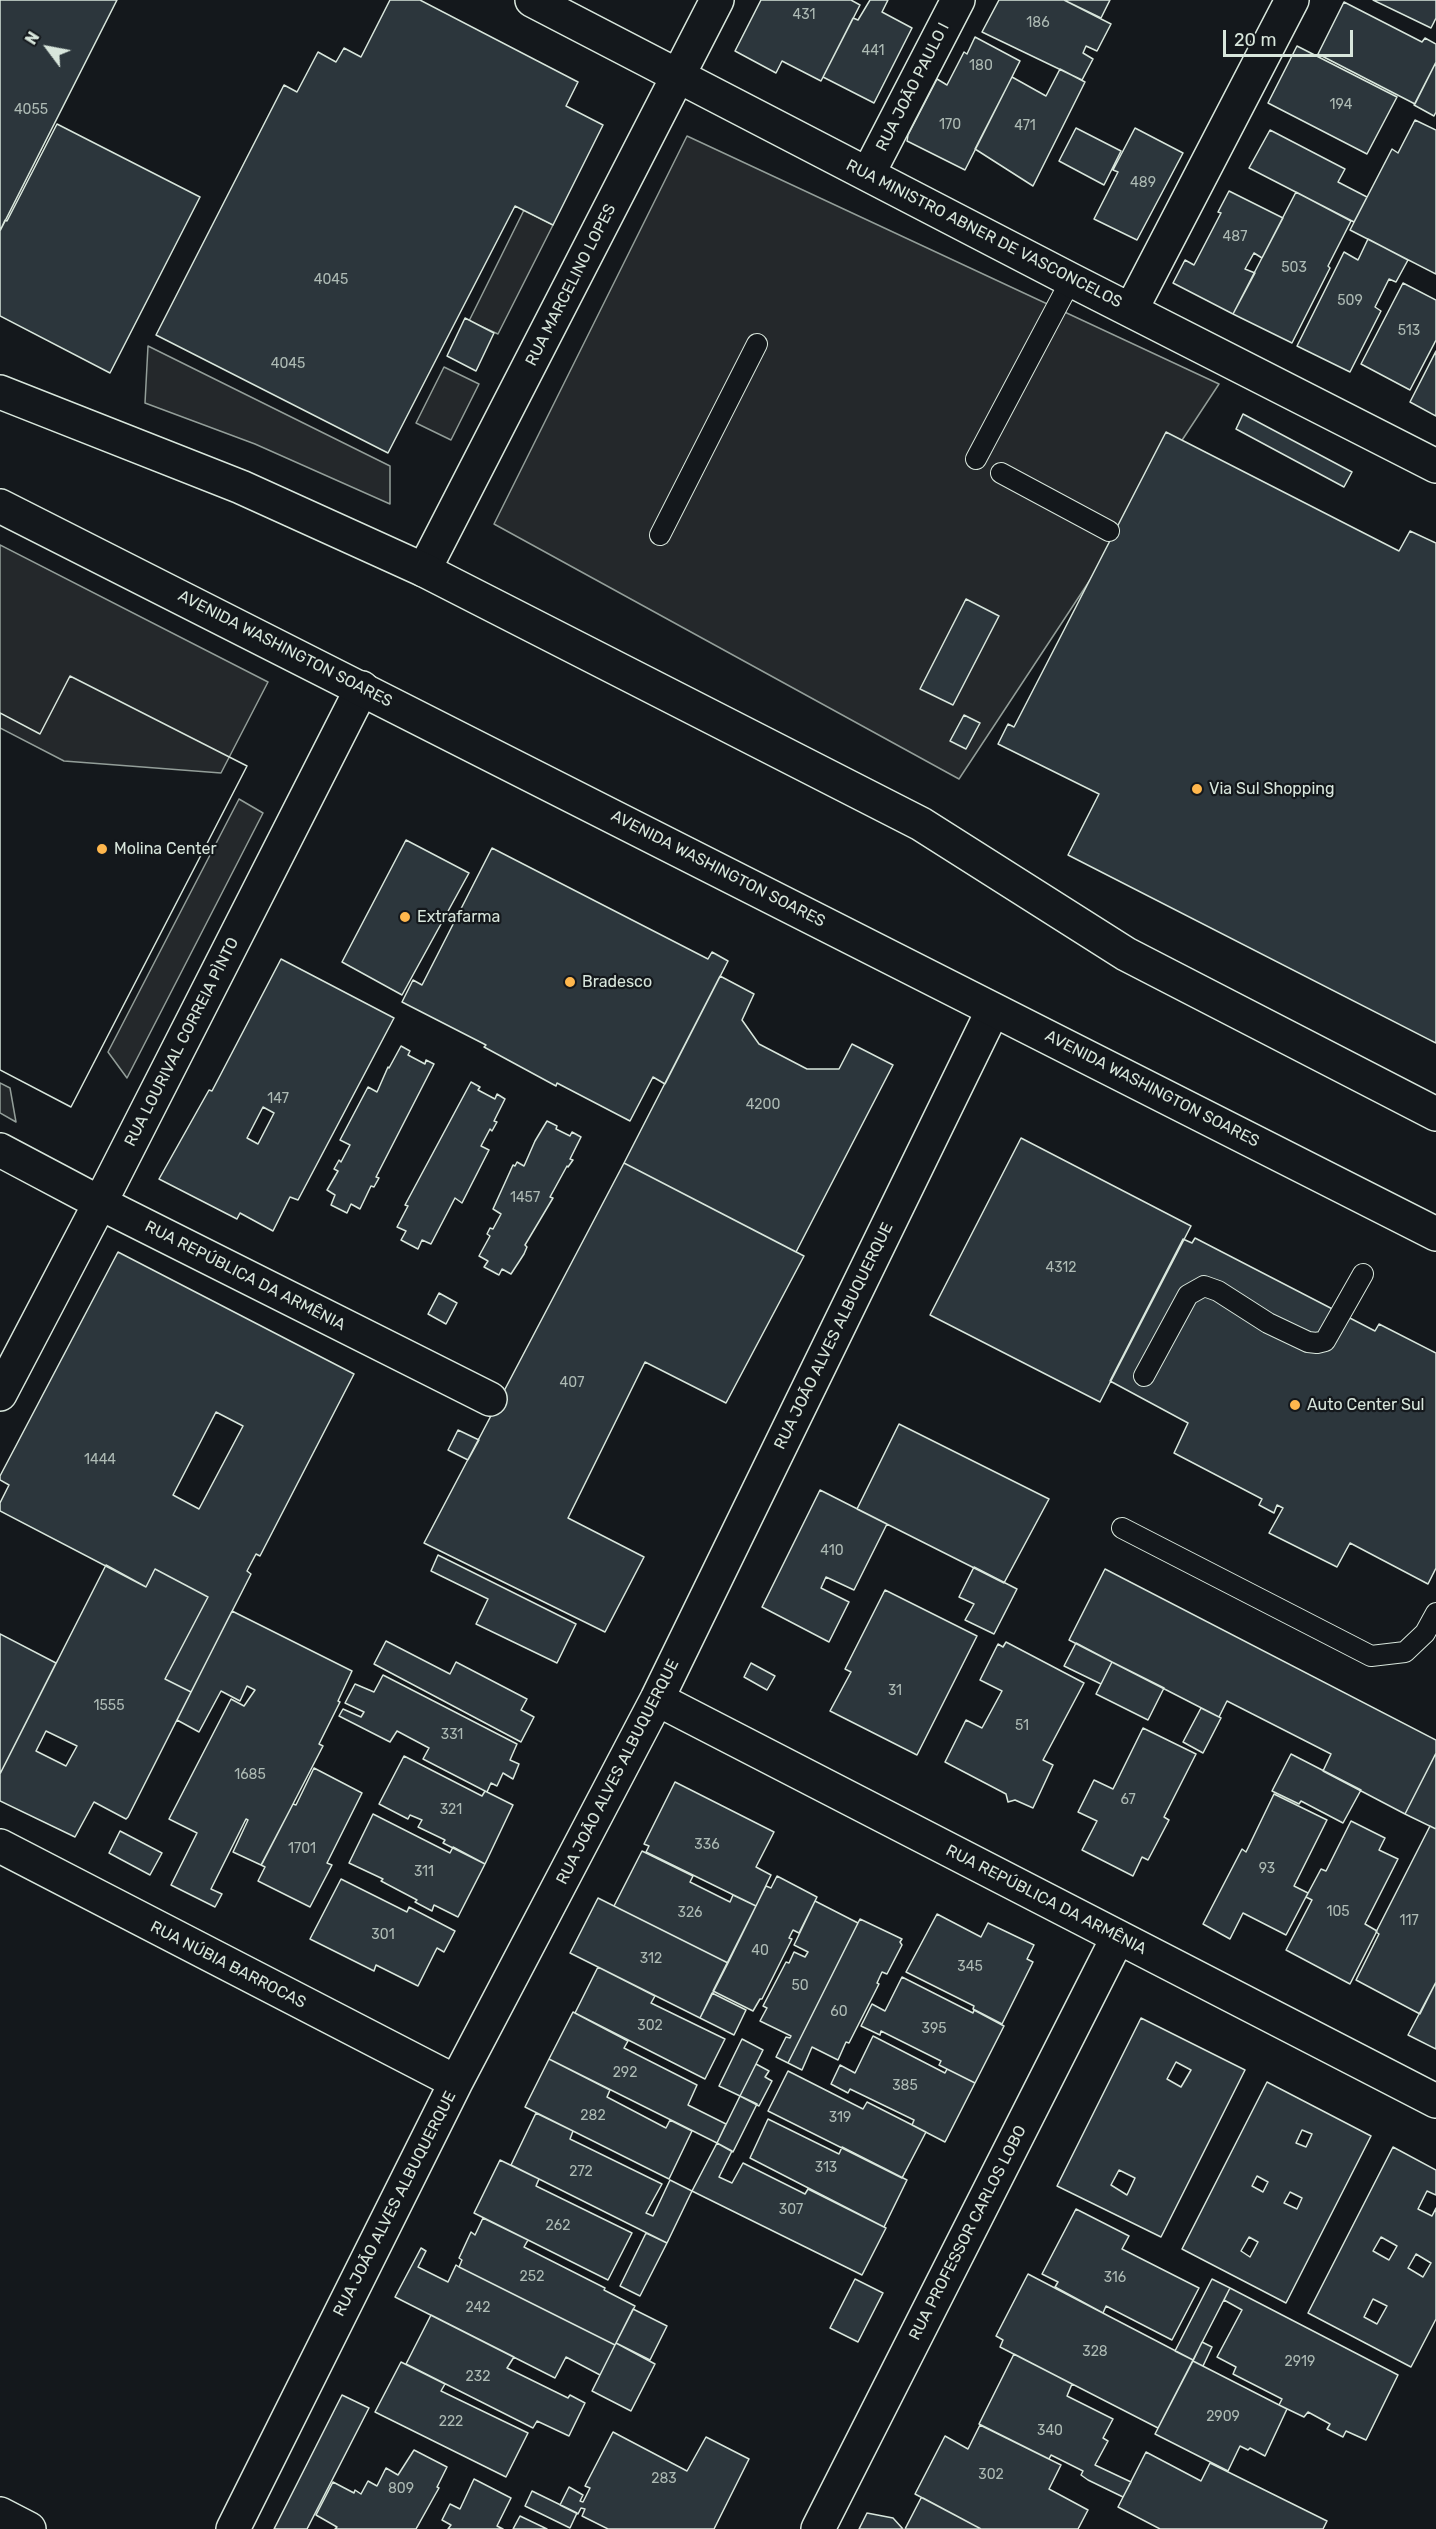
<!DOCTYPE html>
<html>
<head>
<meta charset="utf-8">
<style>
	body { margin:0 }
	#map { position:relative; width:1436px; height:2529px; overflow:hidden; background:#14181c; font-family:Rubik,sans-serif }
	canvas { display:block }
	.north { position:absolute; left:18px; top:18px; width:60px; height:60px; -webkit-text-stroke:4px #14181c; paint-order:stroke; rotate:302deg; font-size:16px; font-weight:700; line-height:24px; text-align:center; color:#d8e6dc }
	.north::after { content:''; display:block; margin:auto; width:21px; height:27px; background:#d8e6dc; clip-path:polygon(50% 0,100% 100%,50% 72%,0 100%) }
	.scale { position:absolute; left:1223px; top:30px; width:130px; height:27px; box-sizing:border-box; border:3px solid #d8e6dc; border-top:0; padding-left:8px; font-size:18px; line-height:21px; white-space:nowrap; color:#d8e6dc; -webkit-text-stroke:4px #14181c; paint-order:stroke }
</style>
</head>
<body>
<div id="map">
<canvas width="1436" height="2529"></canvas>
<div class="north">N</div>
<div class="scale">20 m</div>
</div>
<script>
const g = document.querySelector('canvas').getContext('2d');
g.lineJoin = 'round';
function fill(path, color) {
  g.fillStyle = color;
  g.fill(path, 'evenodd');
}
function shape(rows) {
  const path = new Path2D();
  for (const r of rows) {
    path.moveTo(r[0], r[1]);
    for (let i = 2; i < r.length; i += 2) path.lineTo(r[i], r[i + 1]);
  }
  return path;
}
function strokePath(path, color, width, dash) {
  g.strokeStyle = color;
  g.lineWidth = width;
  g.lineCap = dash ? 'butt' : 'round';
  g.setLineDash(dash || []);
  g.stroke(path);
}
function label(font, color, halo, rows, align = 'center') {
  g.font = font + ' Rubik,sans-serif';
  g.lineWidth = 4.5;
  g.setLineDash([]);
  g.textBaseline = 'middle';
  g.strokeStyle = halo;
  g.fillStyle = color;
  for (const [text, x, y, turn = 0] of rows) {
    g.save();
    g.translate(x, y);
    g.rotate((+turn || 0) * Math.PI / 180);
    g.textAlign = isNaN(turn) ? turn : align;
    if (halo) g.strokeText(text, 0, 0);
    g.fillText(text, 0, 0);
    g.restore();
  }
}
const parking = shape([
	[687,136,1219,384,959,779,494,524,687,136],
	[524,210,553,225,498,334,469,321,524,210],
	[148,346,390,466,390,504,255,444,145,403,148,346],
	[444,367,479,384,451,440,416,423,444,367],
	[0,545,268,682,221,773,64,761,0,728,0,545],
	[239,799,263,813,127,1078,108,1052,239,799],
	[0,1083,10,1088,16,1122,0,1113,0,1083]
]);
fill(parking, '#24282b');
strokePath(parking, '#939e99', 1.5);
const building = shape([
	[0,0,117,0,0,231,0,0],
	[390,0,420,0,578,82,566,106,603,125,553,225,515,206,388,453,156,335,284,85,297,92,318,52,336,62,344,48,361,57,390,0],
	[761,0,851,0,860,5,821,81,782,61,776,73,735,51,761,0],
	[870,0,888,0,882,12,912,28,874,103,823,77,853,18,858,20,870,0],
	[999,0,1064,0,1111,24,1097,51,1086,46,1083,53,1093,59,1082,80,982,32,999,0],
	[1064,0,1110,0,1101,18,1064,0],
	[1373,0,1436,0,1436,18,1431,28,1373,0],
	[1344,2,1422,42,1425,38,1436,44,1436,62,1415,104,1318,54,1344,2],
	[975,37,1020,61,965,170,907,141,908,135,937,79,947,85,964,52,967,54,975,37],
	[1297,46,1397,97,1367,154,1268,103,1297,46],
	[1436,62,1436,112,1434,116,1414,105,1436,62],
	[1060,69,1085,82,1033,186,975,149,1012,77,1046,96,1060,69],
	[1415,120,1436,130,1436,274,1350,230,1392,149,1398,153,1415,120],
	[57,124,200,197,110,373,0,316,0,231,5,220,7,221,57,124],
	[1076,128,1121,151,1104,185,1059,161,1076,128],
	[1135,128,1183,153,1137,240,1094,219,1118,172,1113,170,1135,128],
	[1270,130,1345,169,1338,182,1367,197,1354,222,1249,168,1270,130],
	[1229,191,1283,218,1262,258,1254,253,1245,269,1255,273,1233,314,1173,283,1185,260,1194,265,1221,213,1218,212,1229,191],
	[1296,192,1351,221,1328,266,1330,268,1292,343,1233,314,1296,192],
	[1368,239,1408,260,1396,282,1389,279,1375,307,1381,311,1350,372,1297,346,1344,252,1358,260,1368,239],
	[1403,283,1436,300,1436,340,1410,390,1361,364,1403,283],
	[465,318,494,333,476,371,447,356,465,318],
	[1436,351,1436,416,1410,402,1436,351],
	[1243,414,1352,472,1344,487,1236,429,1243,414],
	[1166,432,1399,551,1410,531,1436,543,1436,1043,1068,855,1099,794,998,744,1008,724,1014,727,1166,432],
	[966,599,999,616,953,705,920,689,966,599],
	[70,676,247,766,71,1107,0,1070,0,713,40,734,70,676],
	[70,676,247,766,71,1107,0,1070,0,713,40,734,70,676],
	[964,715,980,723,966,749,950,741,964,715],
	[406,840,469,873,402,995,342,962,406,840],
	[492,848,708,959,712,952,728,961,665,1084,653,1077,630,1121,557,1083,556,1086,484,1047,486,1045,402,1002,413,980,422,985,492,848],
	[281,959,394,1018,298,1200,290,1197,273,1231,240,1213,237,1219,159,1179,209,1090,212,1091,281,959],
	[263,1107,274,1113,258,1144,247,1138,263,1107],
	[720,976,754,994,742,1020,759,1044,807,1069,839,1069,852,1044,893,1065,796,1252,624,1163,720,976],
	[401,1046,410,1051,408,1055,425,1064,426,1060,434,1064,376,1177,379,1178,374,1187,371,1186,360,1209,351,1204,347,1213,331,1205,335,1195,327,1190,338,1171,334,1169,339,1160,341,1162,350,1145,340,1140,368,1087,377,1092,388,1067,389,1068,401,1046],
	[471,1082,480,1087,478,1090,495,1099,497,1094,505,1099,494,1121,497,1122,492,1131,490,1129,481,1146,489,1150,462,1203,455,1198,431,1244,422,1240,418,1249,401,1240,406,1231,397,1227,408,1206,405,1205,471,1082],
	[547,1121,557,1126,556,1129,570,1136,572,1132,581,1137,570,1159,573,1160,568,1167,567,1166,550,1197,553,1198,525,1245,527,1247,524,1254,511,1274,502,1269,499,1275,484,1267,488,1261,479,1256,490,1236,487,1234,490,1228,493,1229,501,1214,493,1209,513,1165,515,1166,517,1162,524,1166,535,1141,547,1121],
	[1021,1138,1191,1226,1100,1402,930,1315,1021,1138],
	[624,1163,804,1256,726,1403,645,1362,568,1518,644,1557,605,1632,424,1543,624,1163],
	[1195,1238,1375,1331,1379,1324,1436,1353,1436,1568,1428,1584,1350,1543,1337,1567,1269,1533,1283,1508,1277,1505,1274,1513,1259,1505,1262,1499,1174,1453,1188,1423,1110,1381,1183,1239,1192,1243,1195,1238],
	[118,1252,354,1374,260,1556,256,1554,247,1571,251,1574,191,1692,165,1679,208,1597,155,1569,146,1587,0,1511,0,1503,9,1485,0,1480,0,1476,118,1252],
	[216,1412,243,1426,199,1509,173,1495,216,1412],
	[439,1293,457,1303,446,1324,428,1314,439,1293],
	[899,1424,1049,1499,1004,1583,857,1509,899,1424],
	[458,1430,479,1440,468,1460,448,1450,458,1430],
	[820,1490,887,1524,854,1590,826,1577,821,1588,849,1602,829,1642,762,1607,820,1490],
	[438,1555,576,1624,557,1663,476,1624,488,1599,431,1571,438,1555],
	[106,1565,146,1587,155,1569,208,1597,165,1679,191,1692,128,1817,126,1819,94,1802,75,1837,0,1801,0,1774,106,1565],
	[46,1731,77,1746,66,1766,36,1751,46,1731],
	[974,1567,1017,1589,994,1634,965,1620,974,1604,959,1597,974,1567],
	[1105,1569,1436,1740,1436,1753,1405,1814,1323,1771,1331,1754,1227,1701,1219,1717,1069,1640,1105,1569],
	[885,1590,977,1636,917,1755,830,1711,851,1672,845,1669,885,1590],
	[232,1611,352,1671,338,1701,340,1702,319,1744,323,1746,263,1862,261,1865,233,1852,248,1820,246,1819,211,1889,222,1894,215,1907,171,1885,197,1833,169,1819,231,1699,244,1706,255,1690,247,1686,240,1701,221,1691,199,1732,177,1720,232,1611],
	[0,1634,56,1663,0,1774,0,1634],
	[386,1641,450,1674,456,1662,527,1699,521,1710,534,1717,521,1742,374,1664,386,1641],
	[1006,1642,1084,1683,1043,1760,1053,1765,1033,1808,1015,1800,1008,1802,1006,1794,945,1762,966,1720,982,1728,1002,1691,980,1680,998,1644,1003,1647,1006,1642],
	[1076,1643,1112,1662,1101,1684,1064,1666,1076,1643],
	[1112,1662,1164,1688,1148,1720,1096,1694,1112,1662],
	[751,1663,775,1676,767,1690,744,1677,751,1663],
	[383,1675,517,1744,510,1760,519,1764,513,1779,503,1773,497,1786,491,1783,487,1792,485,1791,423,1759,429,1748,412,1739,397,1731,390,1742,339,1716,343,1709,361,1717,364,1712,345,1703,355,1684,374,1692,383,1675],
	[1201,1708,1221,1718,1203,1753,1183,1742,1201,1708],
	[1143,1728,1196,1754,1164,1817,1169,1820,1148,1860,1142,1857,1133,1876,1082,1850,1097,1821,1078,1812,1094,1780,1113,1789,1143,1728],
	[1436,1753,1436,1829,1405,1814,1436,1753],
	[1291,1754,1361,1790,1343,1823,1301,1801,1299,1804,1272,1791,1291,1754],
	[404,1756,482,1796,485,1791,513,1805,485,1864,443,1843,445,1840,418,1827,422,1820,410,1815,408,1819,379,1804,404,1756],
	[314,1768,362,1793,327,1863,332,1865,310,1907,258,1881,265,1867,261,1865,293,1804,296,1805,314,1768],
	[675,1782,774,1832,756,1867,771,1875,756,1906,646,1852,649,1846,644,1844,675,1782],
	[1274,1794,1327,1820,1294,1886,1308,1893,1286,1935,1243,1913,1230,1939,1203,1924,1242,1849,1246,1852,1274,1794],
	[373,1814,450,1853,453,1847,485,1864,458,1917,434,1905,432,1911,415,1902,417,1900,381,1881,383,1879,349,1863,373,1814],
	[1351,1821,1385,1838,1379,1850,1398,1859,1365,1924,1377,1931,1350,1984,1286,1950,1312,1900,1306,1897,1321,1869,1326,1871,1351,1821],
	[1430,1826,1436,1829,1436,1982,1420,2014,1356,1980,1379,1934,1376,1932,1430,1826],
	[120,1831,162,1853,150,1875,109,1853,120,1831],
	[642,1851,693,1876,690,1882,730,1902,733,1895,756,1906,728,1963,614,1906,642,1851],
	[777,1876,817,1897,799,1933,793,1930,789,1938,792,1939,762,1999,760,1999,753,2011,713,1991,766,1886,771,1888,777,1876],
	[341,1879,407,1912,409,1907,455,1931,444,1952,437,1948,418,1986,376,1965,374,1971,310,1939,341,1879],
	[598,1898,728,1963,700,2018,570,1953,598,1898],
	[815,1901,858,1923,788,2063,776,2057,786,2037,790,2038,791,2036,760,2021,767,2008,763,2006,786,1962,789,1963,794,1952,805,1957,808,1952,794,1945,815,1901],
	[937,1914,981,1937,988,1923,1034,1945,1027,1959,1033,1962,1002,2024,973,2009,974,2006,906,1972,937,1914],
	[860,1919,902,1939,900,1942,902,1945,887,1974,882,1972,877,1983,879,1984,849,2043,846,2042,838,2060,812,2047,802,2070,788,2063,860,1919],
	[598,1967,655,1996,651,2003,725,2039,705,2079,575,2013,598,1967],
	[902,1977,973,2013,974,2010,1004,2026,975,2083,939,2065,941,2061,881,2031,880,2035,861,2026,872,2004,885,2011,902,1977],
	[1436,1982,1436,2049,1408,2035,1436,1982],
	[712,1993,746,2010,734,2035,700,2018,712,1993],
	[573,2012,628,2041,624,2048,697,2085,688,2105,726,2124,717,2143,549,2059,573,2012],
	[1141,2018,1245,2070,1161,2237,1057,2186,1141,2018],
	[1176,2062,1191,2070,1181,2087,1167,2079,1176,2062],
	[1119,2170,1135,2178,1127,2195,1111,2185,1119,2170],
	[873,2036,945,2073,947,2069,975,2083,945,2142,912,2125,914,2120,850,2089,848,2093,831,2084,840,2065,855,2073,873,2036],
	[742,2039,763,2050,740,2096,719,2086,742,2039],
	[549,2059,608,2089,610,2090,607,2097,666,2128,670,2120,692,2131,669,2179,525,2107,549,2059],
	[756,2064,769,2071,765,2077,772,2081,759,2106,740,2096,756,2064],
	[788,2071,863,2109,867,2102,926,2132,902,2178,768,2111,788,2071],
	[1267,2082,1371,2136,1286,2303,1182,2249,1267,2082],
	[1302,2130,1312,2134,1306,2147,1296,2143,1302,2130],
	[1257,2176,1268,2182,1263,2192,1252,2186,1257,2176],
	[1290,2192,1302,2198,1297,2209,1284,2203,1290,2192],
	[1249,2237,1258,2242,1250,2257,1241,2251,1249,2237],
	[740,2096,757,2104,733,2152,717,2143,740,2096],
	[536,2113,573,2131,570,2139,662,2184,646,2213,653,2216,670,2180,692,2191,667,2243,511,2165,536,2113],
	[768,2119,839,2154,842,2147,907,2180,884,2227,750,2158,768,2119],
	[717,2143,732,2151,719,2177,732,2183,743,2163,805,2194,808,2189,886,2228,862,2275,692,2191,717,2143],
	[1393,2147,1436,2170,1436,2195,1427,2191,1418,2209,1432,2216,1436,2208,1436,2319,1411,2367,1308,2313,1393,2147],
	[1381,2237,1397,2246,1389,2260,1373,2251,1381,2237],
	[1416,2254,1431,2263,1423,2277,1408,2268,1416,2254],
	[1373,2299,1387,2306,1377,2324,1364,2317,1373,2299],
	[500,2160,539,2179,536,2186,632,2233,608,2280,474,2213,500,2160],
	[1076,2209,1129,2236,1122,2249,1199,2288,1172,2340,1106,2306,1103,2313,1055,2287,1058,2282,1042,2274,1076,2209],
	[483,2218,528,2240,524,2247,605,2288,604,2290,635,2306,615,2345,459,2267,462,2260,459,2258,471,2232,475,2235,483,2218],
	[646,2233,667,2243,640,2296,620,2286,646,2233],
	[421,2248,426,2251,418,2267,448,2282,456,2265,459,2267,615,2345,600,2375,566,2357,555,2378,395,2297,421,2248],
	[1028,2274,1193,2360,1158,2428,1000,2347,1003,2340,996,2336,1028,2274],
	[855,2279,883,2293,858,2342,830,2328,855,2279],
	[1212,2279,1230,2288,1193,2360,1175,2351,1212,2279],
	[1230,2288,1398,2375,1366,2440,1346,2431,1343,2437,1327,2429,1330,2424,1308,2412,1304,2417,1279,2405,1282,2399,1233,2374,1236,2367,1217,2357,1242,2310,1224,2300,1230,2288],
	[633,2309,667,2326,650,2360,616,2343,633,2309],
	[431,2315,514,2357,507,2368,568,2398,570,2395,585,2403,569,2436,537,2421,533,2428,406,2364,431,2315],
	[1202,2342,1212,2347,1203,2366,1193,2361,1202,2342],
	[616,2343,655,2364,631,2411,592,2391,616,2343],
	[1014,2354,1072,2384,1067,2396,1113,2419,1103,2438,1108,2441,1095,2465,1131,2482,1123,2497,1088,2480,1081,2475,1083,2471,1051,2455,1049,2459,979,2424,1014,2354],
	[1193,2361,1287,2409,1265,2456,1250,2448,1248,2450,1240,2446,1228,2471,1155,2434,1193,2361],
	[401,2362,445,2384,441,2391,528,2433,506,2477,375,2412,401,2362],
	[342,2395,369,2408,307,2529,274,2529,342,2395],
	[980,2425,1061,2465,1049,2489,1088,2510,1078,2529,981,2529,915,2494,945,2436,968,2449,980,2425],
	[613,2432,687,2471,706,2437,749,2459,714,2529,608,2529,582,2516,585,2509,581,2508,578,2514,560,2505,569,2487,583,2495,580,2501,583,2502,590,2488,585,2486,613,2432],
	[414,2450,447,2467,437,2487,439,2488,435,2495,416,2529,335,2529,337,2527,316,2515,333,2482,354,2493,355,2490,361,2494,368,2481,377,2486,386,2468,398,2475,414,2450],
	[1146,2452,1201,2481,1210,2463,1327,2521,1323,2529,1160,2529,1118,2507,1146,2452],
	[474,2479,511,2498,497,2526,503,2529,448,2529,451,2525,442,2520,450,2504,460,2509,474,2479],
	[532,2491,577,2513,570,2528,525,2506,532,2491],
	[921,2498,923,2498,981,2529,905,2529,921,2498],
	[867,2513,893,2518,903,2529,859,2529,867,2513],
	[520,2516,547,2529,513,2529,520,2516]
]);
fill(building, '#2c363c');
strokePath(building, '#d8e6dc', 1.5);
const lane = shape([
	[976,459,1071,280],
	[1001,473,1109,531],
	[660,535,757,344],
	[1144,1376,1188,1295,1204,1286,1218,1291,1268,1323,1308,1342,1317,1343,1325,1341,1363,1274],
	[1122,1528,1371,1656,1405,1652,1425,1633,1436,1613]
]);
const street = shape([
	[532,0,1071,280,1436,466],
	[868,174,958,0],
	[1131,310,1292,0],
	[424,570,717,0],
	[0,1150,100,1203,490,1399],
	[0,1394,100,1203,362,688],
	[657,1699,1436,2101],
	[0,1846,456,2082],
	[0,2514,29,2529],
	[233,2529,456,2082,657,1699,993,1010],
	[818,2529,1118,1937]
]);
const highway = shape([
	[0,392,241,487,424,570,921,824,1126,954,1436,1114],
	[0,506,1436,1234]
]);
strokePath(lane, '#d8e6dc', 22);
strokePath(street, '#d8e6dc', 36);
strokePath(highway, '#d8e6dc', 36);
strokePath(lane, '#14181c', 20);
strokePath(street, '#14181c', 33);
strokePath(highway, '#14181c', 33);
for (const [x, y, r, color] of [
	[1197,789,6,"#ffb74d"],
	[102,849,6,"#ffb74d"],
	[405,917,6,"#ffb74d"],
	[570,982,6,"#ffb74d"],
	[1295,1405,6,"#ffb74d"]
]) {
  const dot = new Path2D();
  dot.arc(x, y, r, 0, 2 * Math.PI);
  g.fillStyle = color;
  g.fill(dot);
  strokePath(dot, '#14181c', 2);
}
label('14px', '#adbab4', null, [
	["431",804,15],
	["186",1038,23],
	["441",873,51],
	["180",981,66],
	["194",1341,105],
	["4055",31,110],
	["170",950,125],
	["471",1025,126],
	["489",1143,183],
	["487",1235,237],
	["503",1294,268],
	["4045",331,280],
	["509",1350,301],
	["513",1409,331],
	["4045",288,364],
	["147",278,1099],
	["4200",763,1105],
	["1457",525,1198],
	["4312",1061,1268],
	["407",572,1383],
	["1444",100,1460],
	["410",832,1551],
	["31",895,1691],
	["1555",109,1706],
	["51",1022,1726],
	["331",452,1735],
	["1685",250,1775],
	["67",1128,1800],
	["321",451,1810],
	["336",707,1845],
	["1701",302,1849],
	["93",1267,1869],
	["311",424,1872],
	["105",1338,1912],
	["326",690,1913],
	["117",1409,1921],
	["301",383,1935],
	["40",760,1951],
	["312",651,1959],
	["345",970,1967],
	["50",800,1986],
	["60",839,2012],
	["302",650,2026],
	["395",934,2029],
	["292",625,2073],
	["385",905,2086],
	["282",593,2116],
	["319",840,2118],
	["313",826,2168],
	["272",581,2172],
	["307",791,2210],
	["262",558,2226],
	["252",532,2277],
	["316",1115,2278],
	["242",478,2308],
	["328",1095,2352],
	["2919",1300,2362],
	["232",478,2377],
	["2909",1223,2417],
	["222",451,2422],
	["340",1050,2431],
	["302",991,2475],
	["283",664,2479],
	["809",401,2489]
]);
label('16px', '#d8e6dc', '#14181c', [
	["RUA JOÃO PAULO I",913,87,-63],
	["RUA MINISTRO ABNER DE VASCONCELOS",984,234,27],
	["RUA MARCELINO LOPES",571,285,-63],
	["AVENIDA WASHINGTON SOARES",285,649,27],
	["AVENIDA WASHINGTON SOARES",718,869,27],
	["RUA LOURIVAL CORREIA PÌNTO",182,1042,-63],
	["AVENIDA WASHINGTON SOARES",1152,1089,27],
	["RUA REPÚBLICA DA ARMÊNIA",245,1276,27],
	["RUA JOÃO ALVES ALBUQUERQUE",834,1336,-64],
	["RUA JOÃO ALVES ALBUQUERQUE",618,1772,-63],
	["RUA REPÚBLICA DA ARMÊNIA",1046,1900,27],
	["RUA NÚBIA BARROCAS",228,1965,27],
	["RUA JOÃO ALVES ALBUQUERQUE",395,2204,-63],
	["RUA PROFESSOR CARLOS LOBO",968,2233,-63]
]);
label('16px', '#d8e6dc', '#14181c', [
	["Via Sul Shopping",1209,789],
	["Molina Center",114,849],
	["Extrafarma",417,917],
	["Bradesco",582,982],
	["Auto Center Sul",1307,1405]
], 'left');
</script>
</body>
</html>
